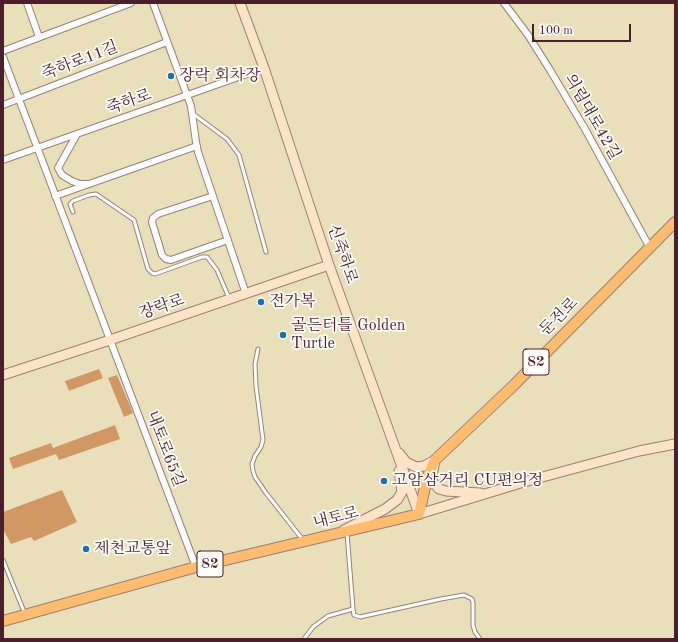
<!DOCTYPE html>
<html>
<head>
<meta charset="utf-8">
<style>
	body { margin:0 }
	#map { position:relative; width:678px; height:642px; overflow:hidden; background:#e9e0bb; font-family:"Old Standard TT",serif }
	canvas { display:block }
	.frame { position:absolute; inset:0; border:4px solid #4a1f2b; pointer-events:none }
	.scale { position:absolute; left:532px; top:24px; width:99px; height:18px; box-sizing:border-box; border:2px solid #4a1f2b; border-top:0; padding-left:5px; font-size:12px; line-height:14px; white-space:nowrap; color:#4a1f2b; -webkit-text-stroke:3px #fdfcf7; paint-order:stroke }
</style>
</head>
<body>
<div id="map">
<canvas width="678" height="642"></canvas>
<div class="frame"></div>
<div class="scale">100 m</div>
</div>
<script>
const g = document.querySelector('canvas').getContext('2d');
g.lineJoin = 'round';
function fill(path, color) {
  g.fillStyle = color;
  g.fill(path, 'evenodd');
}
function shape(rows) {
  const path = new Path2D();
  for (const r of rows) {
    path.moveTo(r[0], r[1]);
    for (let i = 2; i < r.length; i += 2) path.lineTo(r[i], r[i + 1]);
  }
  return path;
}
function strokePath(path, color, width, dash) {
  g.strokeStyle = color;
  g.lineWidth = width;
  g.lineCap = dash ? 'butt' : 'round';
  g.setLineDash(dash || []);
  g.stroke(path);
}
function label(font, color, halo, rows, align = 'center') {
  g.font = font + ' "Old Standard TT","Noto Serif KR",serif';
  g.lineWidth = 3.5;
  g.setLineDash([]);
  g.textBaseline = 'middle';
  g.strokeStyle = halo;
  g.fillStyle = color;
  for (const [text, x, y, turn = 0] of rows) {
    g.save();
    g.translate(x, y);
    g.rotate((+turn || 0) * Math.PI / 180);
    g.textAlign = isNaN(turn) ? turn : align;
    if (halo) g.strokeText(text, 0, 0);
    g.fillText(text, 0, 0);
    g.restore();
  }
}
fill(shape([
	[99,369,103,378,69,391,65,381],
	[117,375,133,413,124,417,108,378],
	[115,425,120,439,59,460,56,454,13,469,9,458,51,443,53,448],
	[62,490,77,522,34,541,31,537,11,544,3,529,3,512]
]), '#d19865');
const lane = shape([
	[192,113,227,139,239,155,266,252],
	[73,212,70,204,73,201,89,195,96,194,134,220,148,269,152,273,155,274,202,257,207,257,217,270,229,298],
	[258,349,255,364,256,386,263,440,261,447,255,456,252,464,253,471,255,477,266,493,303,540],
	[347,533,353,609],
	[3,560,25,614],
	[304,639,313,627,328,616,353,609,354,615,360,617,441,599,464,595,472,599,473,603,473,625,475,632,480,639]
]);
const street = shape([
	[27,3,39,37],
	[153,3,191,106,196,142,198,152,246,294],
	[504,3,528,35,550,70,585,129,650,248],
	[3,51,131,3],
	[3,57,196,567],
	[3,105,167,42],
	[77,134,58,168,62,175,72,181,80,184,87,184],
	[3,160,264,68],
	[55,196,197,146],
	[213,196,158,214,153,218,152,222,162,255,166,259,171,260,228,240]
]);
const secondary = shape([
	[240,3,264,68,329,265,419,514,524,482,639,451,675,444],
	[3,375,110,340,329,265],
	[399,453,406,462,416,467,424,466,435,460,432,477,433,482,439,489,446,491,480,493],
	[344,530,385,509,397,500,402,492,399,471]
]);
const primary = shape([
	[3,621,196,567,419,514,427,478,435,460,514,385,675,222]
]);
strokePath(lane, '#9a8073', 5);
strokePath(street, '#9a8073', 8);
strokePath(secondary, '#9a8073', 11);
strokePath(primary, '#9a8073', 12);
strokePath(lane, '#fff', 3);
strokePath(street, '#fff', 6);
strokePath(secondary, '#fee4c6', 9);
strokePath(primary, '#fdbc70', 10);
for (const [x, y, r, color] of [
	[171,76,4,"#1f6fb2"],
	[261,302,4,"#1f6fb2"],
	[283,335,4,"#1f6fb2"],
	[384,481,4,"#1f6fb2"],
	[86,549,4,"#1f6fb2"]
]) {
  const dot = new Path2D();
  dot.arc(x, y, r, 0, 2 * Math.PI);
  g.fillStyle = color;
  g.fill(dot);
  strokePath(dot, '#fdfcf7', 1.5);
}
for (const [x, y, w] of [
	[536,362,26],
	[210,564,26]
]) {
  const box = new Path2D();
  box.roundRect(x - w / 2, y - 13, w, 26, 3);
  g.fillStyle = '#fdfcf7';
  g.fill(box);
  strokePath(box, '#4a1f2b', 1);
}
label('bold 15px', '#4a1f2b', null, [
	["82",536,362],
	["82",210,564]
]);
label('16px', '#4a1f2b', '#fdfcf7', [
	["죽하로11길",80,61,-21],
	["죽하로",129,102,-19],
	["의림대로42길",592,117,60],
	["신죽하로",342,254,71],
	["장락로",162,307,-19],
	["둔전로",559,317,-45],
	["내토로65길",165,449,69],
	["내토로",336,518,-14]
]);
label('16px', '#4a1f2b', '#fdfcf7', [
	["장락 회차장",179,76],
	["전가복",269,302],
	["골든터틀 Golden",291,326],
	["Turtle",291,344],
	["고암삼거리 CU편의정",392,481],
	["제천교통앞",94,549]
], 'left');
</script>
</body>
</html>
